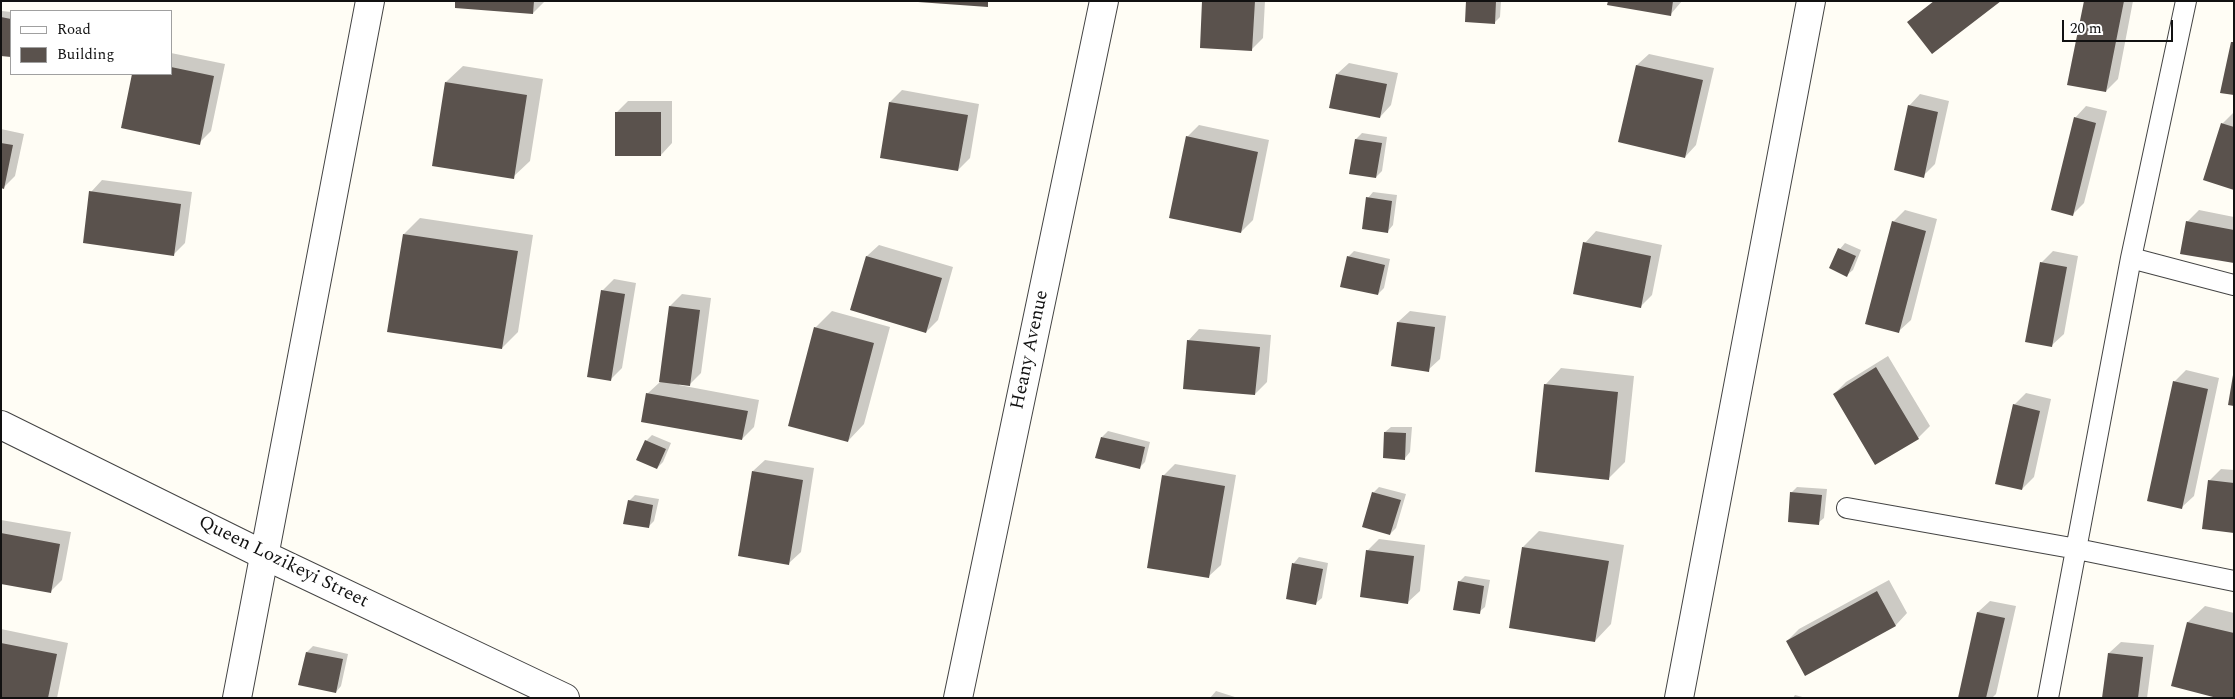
<!DOCTYPE html>
<html>
<head>
<meta charset="utf-8">
<style>
	body { margin:0 }
	#map { position:relative; width:2235px; height:699px; overflow:hidden; background:#fffdf5; font-family:Spectral,serif }
	canvas { display:block }
	.frame { position:absolute; inset:0; border:2px solid #111; pointer-events:none }
	.legend { position:absolute; left:10px; top:10px; width:162px; height:65px; box-sizing:border-box; background:#fff; border:1px solid #a0a0a0; margin:0; padding:6px 9px; list-style:none; font-size:15px; color:#111 }
	.legend li { display:flex; align-items:center; gap:10px; height:25px }
	.legend b { width:25px; border:1px solid #a0a0a0 }
	.scale { position:absolute; left:2062px; top:20px; width:111px; height:22px; box-sizing:border-box; border:2px solid #111; border-top:0; padding-left:6px; font-size:15px; line-height:18px; white-space:nowrap; color:#111; -webkit-text-stroke:4px #fff; paint-order:stroke }
</style>
</head>
<body>
<div id="map">
<canvas width="2235" height="699"></canvas>
<div class="frame"></div>
<ul class="legend">
<li><b style="height:6px;background:#fff"></b>Road</li>
<li><b style="height:14px;background:#5a524d"></b>Building</li>
</ul>
<div class="scale">20 m</div>
</div>
<script>
const g = document.querySelector('canvas').getContext('2d');
g.lineJoin = 'round';
function fill(path, color) {
  g.fillStyle = color;
  g.fill(path, 'evenodd');
}
function shape(rows) {
  const path = new Path2D();
  for (const r of rows) {
    path.moveTo(r[0], r[1]);
    for (let i = 2; i < r.length; i += 2) path.lineTo(r[i], r[i + 1]);
  }
  return path;
}
function strokePath(path, color, width, dash) {
  g.strokeStyle = color;
  g.lineWidth = width;
  g.lineCap = dash ? 'butt' : 'round';
  g.setLineDash(dash || []);
  g.stroke(path);
}
function label(font, color, halo, rows, align = 'center') {
  g.font = font + ' Spectral,serif';
  g.lineWidth = 5;
  g.setLineDash([]);
  g.textBaseline = 'middle';
  g.strokeStyle = halo;
  g.fillStyle = color;
  for (const [text, x, y, turn = 0] of rows) {
    g.save();
    g.translate(x, y);
    g.rotate((+turn || 0) * Math.PI / 180);
    g.textAlign = isNaN(turn) ? turn : align;
    if (halo) g.strokeText(text, 0, 0);
    g.fillText(text, 0, 0);
    g.restore();
  }
}
fill(shape([
	[457,1,545,1,533,13],
	[1203,1,1265,1,1263,38,1252,49],
	[1468,1,1501,1,1500,17,1494,23],
	[1609,1,1682,1,1670,15],
	[2085,1,2133,1,2118,79,2106,91],
	[2,11,11,12,11,56,1,54],
	[171,53,225,64,211,131,199,143,122,127,133,74,171,74],
	[1649,54,1714,68,1696,145,1685,157,1619,141,1637,65],
	[1349,63,1398,73,1391,105,1380,117,1337,74],
	[463,66,543,79,530,161,513,177,446,82],
	[902,90,979,104,970,158,958,170,881,157,890,102],
	[1920,94,1949,101,1935,164,1923,176,1909,106],
	[628,101,672,101,672,143,661,155,616,113],
	[2086,106,2107,111,2084,203,2073,214,2075,118],
	[2234,112,2234,189,2222,124],
	[1199,125,1269,140,1253,220,1241,232,1187,137],
	[1,129,24,134,15,176,4,187,1,187],
	[1362,133,1387,137,1382,171,1376,177,1351,173,1356,139],
	[102,180,192,192,185,243,173,255,91,192],
	[1373,192,1397,195,1393,225,1388,231,1368,198],
	[1905,210,1937,219,1911,320,1899,331,1893,222],
	[2199,210,2234,217,2234,262,2187,222],
	[420,218,533,235,518,332,502,348,404,234],
	[1596,231,1662,245,1652,295,1640,307,1585,243],
	[1845,243,1861,250,1853,270,1847,275,1840,249],
	[879,245,953,267,938,320,926,332,852,310,867,256],
	[1354,251,1390,259,1384,288,1378,294,1348,257],
	[2053,251,2078,256,2064,334,2052,345,2041,263],
	[614,279,636,283,622,368,610,380,602,291],
	[682,294,711,298,701,373,689,385,680,383,679,385,759,400,754,427,742,439,647,394,660,382,670,306],
	[832,311,890,327,864,424,848,441,815,328],
	[1410,311,1446,316,1440,359,1428,370,1398,322],
	[1199,329,1271,335,1267,382,1255,394,1188,341],
	[1888,356,1930,426,1918,438,1875,464,1834,394,1846,382],
	[1561,368,1634,376,1625,462,1609,478,1545,385],
	[2186,370,2219,378,2194,496,2182,507,2174,382],
	[2026,393,2051,399,2034,477,2022,489,2014,405],
	[1391,427,1412,427,1410,452,1405,458,1385,432],
	[1108,431,1150,442,1145,462,1140,467,1102,437],
	[652,435,671,443,663,462,657,468,638,459,646,441],
	[765,460,814,468,801,552,789,563,753,471],
	[1175,464,1236,475,1221,565,1209,576,1163,476],
	[2221,469,2234,470,2234,532,2209,481],
	[1379,487,1406,494,1396,528,1390,534,1373,493],
	[1797,487,1827,489,1824,518,1818,523,1791,493],
	[635,495,659,499,654,521,648,527,629,501],
	[1,520,71,532,62,580,50,592,1,583],
	[1539,531,1624,545,1611,624,1595,641,1523,547],
	[1379,539,1425,545,1420,591,1408,602,1367,551],
	[1299,557,1328,563,1322,598,1316,603,1287,598,1294,563],
	[1465,576,1490,580,1485,607,1479,612,1459,582],
	[1889,580,1907,613,1896,625,1805,674,1787,641,1799,629],
	[1990,601,2016,606,1996,694,1992,698,1959,698,1978,612],
	[2205,606,2234,613,2234,698,2173,685,2188,622],
	[1,629,68,643,57,698,1,698],
	[2121,642,2154,645,2147,698,2104,698,2109,653],
	[313,646,348,654,341,686,336,692,300,684,307,652],
	[1216,691,1238,698,1210,698],
	[1795,695,1806,698,1793,698]
]), '#0003');
fill(shape([
	[455,1,534,1,533,14,455,8],
	[904,1,988,1,988,7],
	[1202,1,1255,1,1252,51,1200,48],
	[1466,1,1496,1,1495,24,1465,22],
	[1608,1,1673,1,1671,16,1607,5],
	[1934,1,2001,1,1932,54,1907,22],
	[2084,1,2124,1,2106,92,2067,85],
	[1,17,11,19,11,57,1,56],
	[2231,42,2234,42,2234,95,2220,93],
	[1636,65,1703,80,1685,158,1618,142],
	[171,67,214,76,200,145,121,128,132,74,171,74],
	[1336,74,1387,84,1380,118,1329,108],
	[445,82,527,95,514,179,432,166],
	[889,102,968,115,958,171,880,158],
	[1908,105,1938,112,1924,178,1894,170],
	[615,112,661,112,661,156,615,156],
	[2074,117,2096,123,2073,216,2051,210],
	[2221,123,2234,127,2234,190,2203,180],
	[1186,136,1258,152,1241,233,1169,218],
	[1355,139,1382,143,1376,178,1349,174],
	[1,143,13,145,4,189,1,188],
	[89,191,181,204,174,256,83,243],
	[1366,197,1392,201,1388,233,1362,229],
	[1892,221,1926,231,1899,333,1865,324],
	[2186,221,2234,230,2234,263,2180,254],
	[403,234,518,251,502,349,387,332],
	[1583,242,1651,256,1641,308,1573,294],
	[1838,248,1856,256,1847,277,1829,268],
	[866,256,942,278,926,333,850,310],
	[1347,256,1385,265,1378,295,1340,287],
	[2040,262,2067,267,2052,347,2025,342],
	[601,290,625,294,611,381,587,377],
	[669,306,700,310,690,386,659,382],
	[1397,322,1435,327,1429,372,1391,366],
	[814,327,874,343,848,442,788,426],
	[1187,340,1260,347,1255,395,1183,389],
	[1876,367,1919,439,1875,465,1833,394],
	[2233,375,2234,375,2234,406,2228,405],
	[2173,381,2208,389,2182,509,2147,501],
	[1544,384,1618,392,1609,480,1535,472],
	[646,393,748,411,742,440,641,422],
	[2013,404,2040,411,2022,490,1995,484],
	[1384,432,1406,433,1405,460,1383,458],
	[1101,437,1145,447,1140,469,1095,458],
	[645,440,666,449,657,469,636,460],
	[752,471,803,480,789,565,738,556],
	[1162,475,1225,486,1209,578,1147,568],
	[2208,480,2234,483,2234,533,2202,529],
	[1372,492,1401,500,1390,535,1362,527],
	[1790,492,1822,495,1819,525,1788,522],
	[628,500,653,505,649,528,623,524],
	[1,533,60,544,51,593,1,584],
	[1522,547,1609,561,1595,642,1509,628],
	[1366,550,1414,556,1408,604,1360,597],
	[1292,563,1323,569,1316,605,1286,599],
	[1458,581,1484,586,1480,614,1453,610],
	[1877,591,1896,626,1805,676,1786,641],
	[1977,612,2005,618,1986,698,1958,698],
	[2187,622,2234,633,2234,698,2217,698,2171,686],
	[1,643,57,654,48,698,1,698],
	[306,652,343,659,336,693,298,685],
	[2108,653,2143,657,2138,698,2102,698]
]), '#5a524d');
const service = shape([
	[2131,258,2234,285],
	[1847,508,2077,549,2234,581],
	[2048,698,2131,258,2186,1]
]);
const minor = shape([
	[237,698,370,1],
	[958,698,1104,1],
	[1679,698,1811,1]
]);
const tertiary = shape([
	[1,425,266,556,565,698]
]);
strokePath(service, '#444', 22);
strokePath(minor, '#444', 30);
strokePath(tertiary, '#444', 30);
strokePath(service, '#fff', 20);
strokePath(minor, '#fff', 28);
strokePath(tertiary, '#fff', 28);
label('19px', '#111', '#fff', [
	["Heany Avenue",1031,350,-78],
	["Queen Lozikeyi Street",283,563,26]
]);
</script>
</body>
</html>
